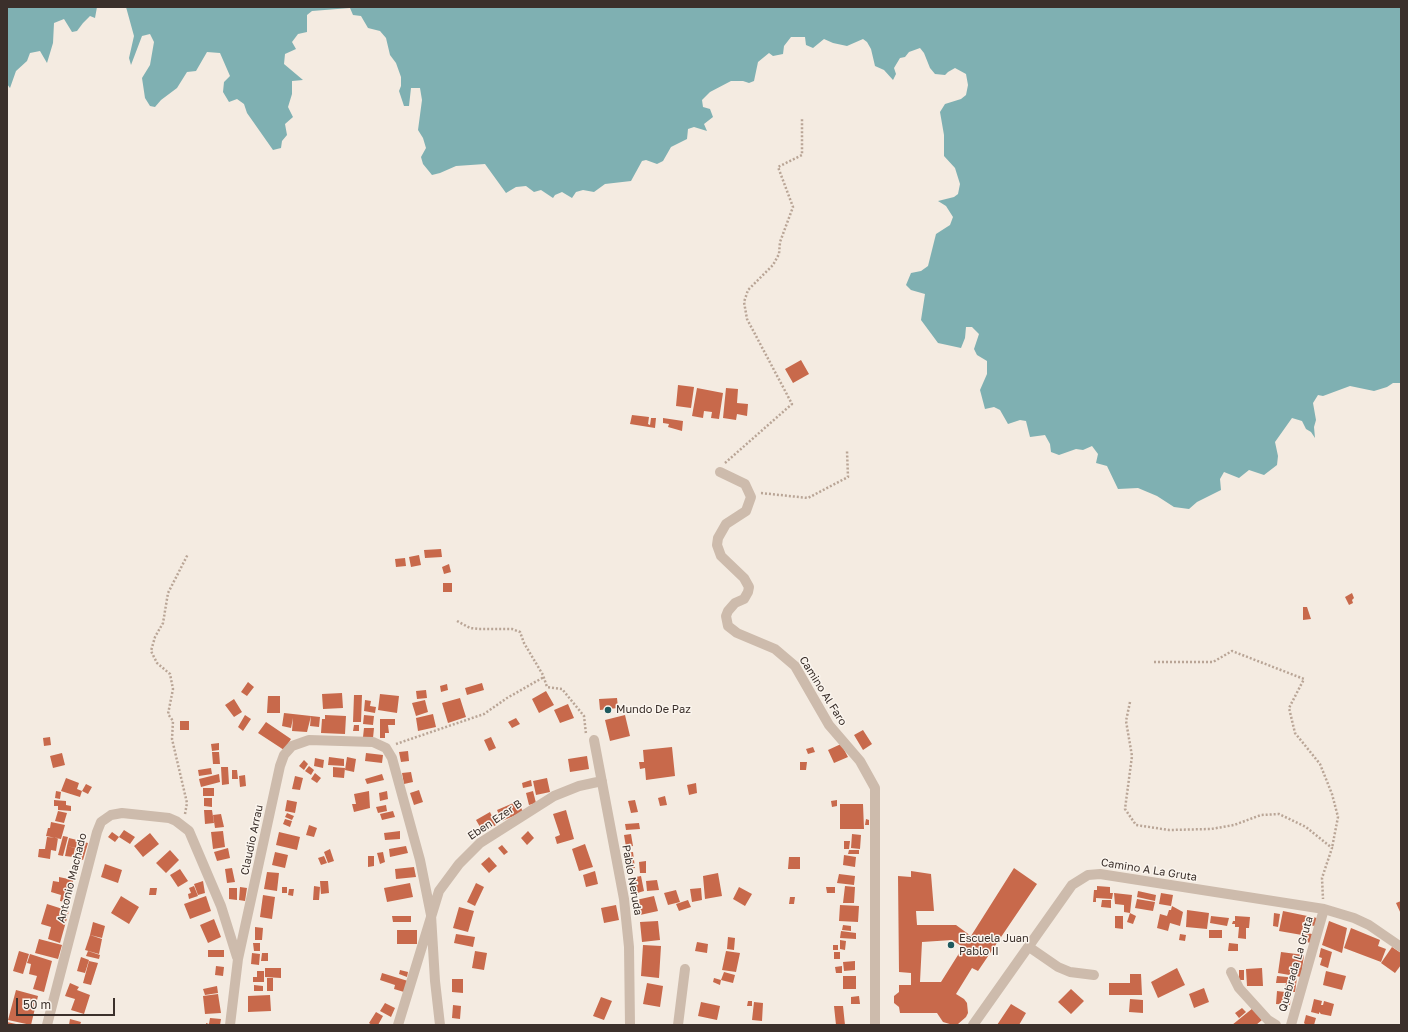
<!DOCTYPE html>
<html>
<head>
<meta charset="utf-8">
<style>
	body { margin:0 }
	#map { position:relative; width:1408px; height:1032px; overflow:hidden; background:#f4ebe1; font-family:"Golos Text",sans-serif }
	canvas { display:block }
	.frame { position:absolute; inset:0; border:8px solid #3b302b; pointer-events:none }
	.scale { position:absolute; left:16px; top:998px; width:99px; height:18px; box-sizing:border-box; border:2px solid #3b302b; border-top:0; padding-left:5px; font-size:12px; line-height:14px; white-space:nowrap; color:#3b302b; -webkit-text-stroke:3px #fbf5ee; paint-order:stroke }
</style>
</head>
<body>
<div id="map">
<canvas width="1408" height="1032"></canvas>
<div class="frame"></div>
<div class="scale">50 m</div>
</div>
<script>
const g = document.querySelector('canvas').getContext('2d');
g.lineJoin = 'round';
function fill(path, color) {
  g.fillStyle = color;
  g.fill(path, 'evenodd');
}
function shape(rows) {
  const path = new Path2D();
  for (const r of rows) {
    path.moveTo(r[0], r[1]);
    for (let i = 2; i < r.length; i += 2) path.lineTo(r[i], r[i + 1]);
  }
  return path;
}
function strokePath(path, color, width, dash) {
  g.strokeStyle = color;
  g.lineWidth = width;
  g.lineCap = dash ? 'butt' : 'round';
  g.setLineDash(dash || []);
  g.stroke(path);
}
function label(font, color, halo, rows, align = 'center') {
  g.font = font + ' "Golos Text",sans-serif';
  g.lineWidth = 3;
  g.setLineDash([]);
  g.textBaseline = 'middle';
  g.strokeStyle = halo;
  g.fillStyle = color;
  for (const [text, x, y, turn = 0] of rows) {
    g.save();
    g.translate(x, y);
    g.rotate((+turn || 0) * Math.PI / 180);
    g.textAlign = isNaN(turn) ? turn : align;
    if (halo) g.strokeText(text, 0, 0);
    g.fillText(text, 0, 0);
    g.restore();
  }
}
fill(shape([
	[7,7,97,7,95,18,90,16,83,23,77,31,72,32,64,19,54,23,53,43,47,63,40,51,30,53,27,61,16,71,10,88,7,84],
	[126,7,1401,7,1401,383,1393,383,1387,387,1374,391,1350,386,1323,396,1318,395,1313,403,1316,420,1314,427,1315,438,1311,432,1306,429,1302,421,1292,418,1275,442,1278,456,1277,465,1264,475,1249,470,1239,478,1224,472,1220,479,1221,490,1197,502,1189,509,1174,507,1157,496,1138,488,1118,489,1107,466,1096,463,1098,454,1092,446,1083,450,1076,449,1059,455,1051,452,1050,444,1045,435,1030,437,1026,421,1020,420,1008,424,1000,410,994,407,985,409,980,390,987,374,987,361,977,355,974,349,979,334,972,327,966,327,965,338,961,348,938,343,921,320,925,294,911,290,906,285,911,273,921,271,928,266,936,234,950,225,953,217,946,206,938,201,954,197,958,194,960,184,955,168,944,156,944,135,940,112,945,104,961,99,966,95,968,85,966,74,955,68,948,72,945,75,935,74,930,68,924,53,920,48,909,52,905,57,900,58,894,68,896,74,893,80,884,70,875,66,871,49,867,42,863,39,847,46,833,43,824,39,813,48,806,45,805,37,791,37,784,46,783,54,773,56,769,53,758,62,754,81,749,83,743,81,731,81,710,92,702,100,703,107,710,109,713,117,704,124,707,131,694,127,688,129,687,139,671,147,663,161,657,164,646,160,642,161,631,181,605,184,594,192,583,190,576,192,572,198,562,192,555,195,553,198,541,190,534,192,526,186,516,187,506,193,485,164,456,166,440,173,432,175,423,164,421,157,426,148,423,138,418,130,422,100,420,88,411,88,409,106,404,106,399,91,401,86,401,77,396,63,390,55,386,38,380,31,368,28,361,16,353,15,350,8,312,11,307,15,307,32,298,34,292,42,296,49,285,54,284,64,303,80,292,81,292,94,288,107,293,117,285,124,287,135,282,141,281,148,273,150,247,113,244,104,237,99,229,102,223,92,224,82,230,76,220,53,207,52,196,71,187,72,177,88,161,100,155,107,150,106,145,98,142,78,150,65,154,42,150,34,142,36,131,65,129,58,134,36]
]), '#7fb0b2');
fill(shape([
	[801,360,809,374,793,383,785,369],
	[678,385,694,387,691,408,676,406],
	[697,388,723,393,719,419,711,418,712,412,704,411,703,418,692,416],
	[726,388,738,389,737,403,748,404,747,416,737,414,736,420,723,418],
	[632,415,649,417,648,424,650,425,651,418,656,418,655,428,630,424],
	[663,418,683,421,682,431,668,427,669,424,663,423],
	[441,549,442,557,425,558,424,550],
	[419,555,421,565,411,567,409,557],
	[405,558,406,566,396,567,395,559],
	[449,564,451,572,444,574,442,567],
	[443,583,452,583,452,592,443,592],
	[1352,593,1354,598,1352,600,1353,603,1349,605,1345,597],
	[1303,607,1307,607,1311,619,1303,620],
	[248,682,254,687,247,696,241,692],
	[482,683,484,690,467,695,465,688],
	[447,684,448,690,441,692,440,686],
	[426,690,427,698,417,699,416,691],
	[546,691,554,705,539,713,532,699],
	[342,693,343,708,323,709,322,694],
	[380,694,399,696,397,713,378,710],
	[354,695,362,695,361,722,353,722],
	[268,696,280,696,280,713,267,713],
	[460,698,466,717,448,723,442,703],
	[617,698,618,708,600,710,599,699],
	[234,699,242,712,234,717,225,705],
	[365,700,371,701,370,706,376,707,375,713,364,711],
	[425,700,428,712,416,716,412,703],
	[568,704,574,718,560,723,554,710],
	[284,713,311,716,307,732,292,731,293,718,291,728,282,726],
	[433,714,436,727,418,731,416,718],
	[245,715,251,719,243,731,238,727],
	[325,715,346,716,345,734,321,733,322,719,325,719],
	[364,715,374,716,373,725,363,724],
	[625,715,630,736,610,741,605,720],
	[311,716,320,717,319,727,310,726],
	[516,718,520,724,512,728,508,722],
	[380,719,395,719,395,725,388,725,389,733,385,733,385,738,380,738],
	[180,721,189,721,189,730,180,730],
	[266,722,291,739,284,750,258,733],
	[354,725,359,725,359,731,353,731],
	[364,728,374,728,373,738,363,737],
	[863,730,872,744,863,750,854,735],
	[50,737,51,745,44,746,43,738],
	[491,737,496,748,489,751,484,740],
	[219,743,219,750,212,751,211,744],
	[841,744,848,757,834,763,828,750],
	[672,747,675,776,646,780,645,768,640,769,639,762,644,762,643,750],
	[813,747,815,752,808,754,806,749],
	[408,751,409,761,401,762,399,752],
	[212,752,219,752,220,764,213,764],
	[62,753,65,765,53,768,50,756],
	[366,753,383,755,382,763,365,761],
	[587,756,589,769,570,772,568,759],
	[329,757,344,759,344,766,328,765],
	[347,757,356,759,354,772,345,770],
	[315,758,324,760,323,768,314,766],
	[304,760,308,764,304,770,299,766],
	[800,762,807,762,806,770,800,770],
	[309,766,314,770,311,775,305,771],
	[221,767,228,767,229,784,222,785],
	[333,767,345,768,344,778,333,777],
	[211,768,212,774,199,776,198,770],
	[232,770,237,770,238,779,232,779],
	[411,772,413,782,404,784,402,773],
	[315,773,321,778,317,783,311,779],
	[219,774,220,782,201,787,199,779],
	[382,774,384,780,367,784,365,779],
	[245,775,246,786,240,787,239,776],
	[295,776,303,778,300,790,292,789],
	[66,778,79,783,77,789,82,791,80,797,61,791],
	[547,778,550,792,536,795,533,781],
	[531,780,532,786,523,788,522,783],
	[696,783,697,793,689,795,687,785],
	[86,784,92,787,88,794,82,791],
	[203,788,214,788,214,796,203,796],
	[419,790,423,802,414,805,410,793],
	[56,791,61,792,60,799,55,798],
	[369,791,370,808,354,812,352,804,356,804,354,794],
	[387,791,388,799,380,801,379,793],
	[533,791,536,803,529,805,526,793],
	[665,796,667,805,660,806,658,798],
	[204,798,212,798,212,807,204,806],
	[54,800,66,801,66,805,71,806,71,811,58,810,58,806,54,806],
	[287,800,297,802,295,813,285,811],
	[635,800,638,812,631,813,628,801],
	[837,800,837,806,832,807,831,801],
	[518,801,523,812,502,821,497,810],
	[840,804,863,804,864,829,840,829],
	[386,805,387,811,378,813,376,807],
	[204,810,212,810,214,823,205,824],
	[566,810,574,839,557,844,555,837,560,835,553,814],
	[58,811,67,813,64,823,55,821],
	[393,811,395,817,382,820,380,814],
	[490,812,496,825,483,832,476,820],
	[287,813,294,816,292,820,285,817],
	[221,814,224,827,215,828,213,815],
	[285,819,292,821,290,827,283,824],
	[866,819,869,820,869,825,865,825],
	[51,822,65,825,61,839,46,836,48,828,50,828],
	[639,823,640,829,626,830,625,824],
	[309,825,317,828,314,837,306,835],
	[124,830,135,837,130,844,119,837],
	[223,831,225,847,213,849,211,832],
	[400,831,400,839,385,840,384,833],
	[528,831,534,838,527,845,521,838],
	[112,832,119,837,115,842,108,837],
	[279,832,300,837,297,850,276,845],
	[150,833,159,844,143,857,134,846],
	[631,834,633,846,626,847,624,835],
	[852,834,861,835,860,849,851,848],
	[63,836,68,837,63,856,58,855],
	[47,837,58,838,56,851,51,850,50,859,38,857,39,849,45,849],
	[69,838,77,840,76,848,67,846],
	[79,841,88,843,83,860,74,857],
	[844,841,850,841,849,849,844,849],
	[585,844,593,867,579,871,572,849],
	[502,845,508,852,504,855,498,848],
	[67,846,75,848,73,857,65,856],
	[406,846,408,853,390,857,389,849],
	[228,848,230,858,217,861,214,852],
	[330,849,334,861,328,863,324,852],
	[170,850,179,860,166,873,156,863],
	[849,850,859,850,859,854,848,854],
	[275,852,288,855,285,868,272,865],
	[383,852,385,862,380,864,377,853],
	[633,852,635,868,628,869,625,853],
	[844,855,856,857,855,867,843,865],
	[324,856,327,863,321,865,318,858],
	[368,856,374,856,374,866,368,867],
	[489,857,497,866,489,873,481,864],
	[789,857,800,857,800,869,788,869],
	[646,861,646,873,640,873,639,862],
	[105,864,122,870,118,883,101,877],
	[414,867,416,877,396,879,395,869],
	[232,868,235,882,227,883,225,869],
	[1014,868,1037,884,978,971,972,968,956,994,964,999,967,1003,968,1013,966,1017,958,1024,953,1025,943,1022,937,1013,900,1013,899,1007,894,1003,894,996,899,992,899,985,911,985,911,973,899,972,898,876,911,877,911,871,931,874,934,911,916,911,917,925,956,925,971,936],
	[952,940,963,947,941,982,920,982,922,942],
	[180,869,188,881,178,887,170,875],
	[595,871,598,884,586,887,583,875],
	[267,872,279,873,277,891,264,889],
	[718,873,722,896,705,899,703,876],
	[839,874,855,876,854,885,837,883],
	[641,876,644,891,634,894,631,878],
	[59,877,73,880,69,903,60,901,61,895,51,892,53,881,59,882],
	[657,880,659,890,647,891,646,881],
	[203,881,205,893,198,895,194,884],
	[320,881,328,881,329,893,321,894],
	[410,883,413,897,387,902,384,888],
	[476,883,484,887,475,906,467,902],
	[194,886,198,896,189,899,188,894,191,893,189,888],
	[314,886,320,887,319,900,313,900],
	[845,886,855,887,854,903,843,903],
	[1097,886,1110,887,1110,893,1113,893,1112,899,1096,898,1096,902,1093,902,1094,890,1097,890],
	[240,887,247,888,245,901,239,900],
	[282,887,287,887,287,893,282,893],
	[739,887,752,894,745,906,733,899],
	[826,887,835,887,835,893,827,893],
	[150,888,157,888,156,895,149,895],
	[229,888,237,888,237,900,229,899],
	[701,888,702,900,692,902,690,889],
	[289,889,294,889,293,896,288,895],
	[676,890,680,902,668,905,664,893],
	[1138,891,1156,895,1155,901,1137,897],
	[1114,893,1132,895,1130,913,1124,912,1124,905,1115,904],
	[1161,893,1173,895,1171,906,1159,904],
	[263,895,275,897,272,919,260,917],
	[121,896,139,907,129,924,111,913],
	[206,896,211,911,190,919,184,904],
	[654,896,658,911,640,915,636,900],
	[790,897,795,897,794,904,789,904],
	[1137,899,1155,902,1153,911,1135,908],
	[688,900,691,907,679,911,676,904],
	[1102,900,1111,900,1111,908,1101,907],
	[1401,901,1401,914,1396,903],
	[47,904,69,911,60,943,48,939,51,927,41,924],
	[616,905,619,920,604,923,601,908],
	[840,905,859,906,858,922,839,921],
	[1172,906,1183,912,1180,926,1170,923,1168,931,1157,928,1160,914,1167,916,1169,910,1171,910],
	[459,907,474,911,468,932,453,928],
	[1187,910,1209,913,1207,929,1186,927],
	[1283,911,1317,918,1315,926,1308,925,1307,933,1312,934,1311,943,1301,941,1302,935,1279,931],
	[1130,913,1136,916,1133,924,1127,922],
	[1274,913,1280,914,1278,927,1273,926],
	[392,916,411,916,411,922,393,922],
	[1115,916,1123,916,1123,929,1115,928],
	[1211,916,1229,918,1227,926,1210,923],
	[1235,916,1250,917,1249,928,1246,928,1246,939,1238,938,1239,927,1235,927,1235,924,1232,924,1233,921,1235,921],
	[214,919,221,937,208,943,200,925],
	[658,921,660,940,642,942,640,922],
	[1329,921,1347,928,1342,953,1322,945],
	[93,922,105,926,102,938,90,935],
	[843,925,851,926,851,931,842,930],
	[255,927,263,928,262,940,255,940],
	[1351,928,1380,940,1378,946,1386,949,1381,962,1344,948],
	[397,930,417,930,417,944,397,944],
	[1209,930,1222,930,1222,938,1209,938],
	[841,931,856,933,856,939,840,938],
	[456,934,475,937,473,947,454,943],
	[1180,934,1186,935,1185,941,1179,940],
	[90,935,102,939,99,954,85,950],
	[728,937,735,938,734,950,727,949],
	[39,939,62,945,58,959,35,953],
	[840,940,846,941,845,950,840,949],
	[697,942,708,944,707,953,695,951],
	[253,943,260,943,260,951,254,951],
	[1229,943,1238,944,1238,951,1228,951],
	[643,945,661,946,659,978,641,976],
	[833,945,838,945,838,950,833,950],
	[1392,947,1401,953,1401,965,1395,973,1381,963],
	[1321,948,1332,952,1328,968,1320,965,1322,958,1319,957],
	[208,950,224,950,224,957,208,957],
	[19,951,29,954,23,974,13,971],
	[88,951,100,955,99,959,86,956],
	[475,951,487,953,484,970,472,968],
	[726,951,740,953,736,972,722,970],
	[834,952,840,952,840,959,834,959],
	[1281,952,1304,955,1301,977,1278,973],
	[252,953,260,954,259,965,251,964],
	[262,953,268,953,268,961,261,961],
	[30,954,52,961,44,992,33,989,37,976,29,974,31,964,27,963],
	[81,957,89,960,85,973,77,971],
	[89,961,98,963,91,985,83,983],
	[855,961,855,970,844,971,843,962],
	[216,966,224,967,223,976,215,975],
	[842,966,842,973,836,973,835,967],
	[265,968,281,968,281,978,265,977],
	[1177,968,1185,985,1158,998,1151,982],
	[1262,968,1263,986,1247,986,1246,969],
	[400,970,408,972,407,977,399,974],
	[1239,970,1244,970,1244,980,1239,980],
	[257,971,264,971,264,982,253,982,253,977,257,977],
	[1326,971,1346,976,1342,990,1323,985],
	[724,972,735,975,733,983,721,980],
	[382,973,408,981,404,992,394,989,395,985,380,980],
	[1130,974,1141,974,1142,995,1109,995,1109,983,1130,983],
	[843,976,856,976,856,989,843,989],
	[1277,976,1297,978,1295,992,1291,992,1290,1005,1276,1004,1277,991,1285,992,1286,983,1276,983],
	[267,978,273,978,273,991,267,991],
	[714,978,721,980,720,985,713,982],
	[452,979,463,979,463,993,452,992],
	[70,983,79,987,77,990,90,995,84,1014,71,1010,75,999,65,996],
	[647,983,663,986,660,1007,643,1004],
	[254,985,263,986,263,991,254,991],
	[217,986,218,993,205,995,203,989],
	[1204,988,1209,1002,1194,1008,1189,994],
	[1071,989,1084,1001,1071,1014,1058,1002],
	[16,990,38,996,31,1025,8,1020],
	[218,994,221,1013,205,1014,203,996],
	[270,995,271,1011,248,1012,248,996],
	[859,996,860,1004,851,1004,851,997],
	[601,997,612,1001,604,1020,593,1016],
	[1130,999,1143,1000,1143,1013,1129,1012],
	[1314,999,1322,1001,1321,1005,1323,1005,1324,1001,1334,1004,1331,1016,1321,1014,1319,1012,1319,1014,1311,1012],
	[748,1001,752,1001,752,1006,747,1006],
	[701,1002,720,1006,717,1020,698,1016],
	[754,1002,763,1003,762,1021,752,1020],
	[385,1003,395,1008,391,1017,380,1011],
	[1011,1004,1026,1013,1019,1025,997,1025],
	[453,1005,461,1006,460,1019,452,1018],
	[834,1006,843,1006,845,1025,836,1025],
	[1242,1008,1246,1012,1239,1018,1235,1013],
	[1253,1008,1262,1020,1256,1025,1232,1025],
	[376,1012,383,1016,378,1025,372,1025,369,1023],
	[1306,1015,1316,1018,1314,1025,1306,1025,1304,1023],
	[210,1018,221,1019,220,1025,206,1025,206,1023,209,1024],
	[70,1019,81,1022,80,1025,69,1025],
	[7,1022,16,1024,16,1025,7,1025]
]), '#c8694b');
strokePath(shape([
	[725,463,792,404,747,319,744,302,748,290,773,265,779,254,780,242,793,207,778,167,802,155,802,119],
	[761,493,808,498,848,477,847,451],
	[457,621,470,628,479,629,512,629,520,632,524,643,543,675,547,687,562,689,584,716,586,734],
	[1154,662,1213,662,1232,651,1304,679,1289,708,1295,733,1320,764,1332,794,1338,817,1332,848],
	[1130,702,1126,721,1132,756,1125,809,1136,825,1169,830,1211,829,1234,825,1261,815,1279,814,1306,827,1332,848,1322,878,1323,899],
	[396,744,484,714,507,698,544,677],
	[185,814,187,803,172,739,173,721,168,714,173,689,170,674,157,663,151,651,155,637,163,623,168,593,188,554]
]), '#b9a596', 2.5, [2, 2]);
strokePath(shape([
	[720,472,745,484,751,497,746,511,726,524,718,538,717,545,721,556,744,578,749,587,748,592,744,599,735,603,728,611,726,616,728,626,737,633,775,649,795,666,829,725,860,761,875,788,875,1025],
	[594,740,624,899,629,947,630,1025],
	[1029,947,1058,967,1070,972,1094,975],
	[1231,972,1239,988,1268,1020,1276,1025],
	[47,1025,97,832,101,822,111,815,122,813,169,818,176,821,189,831,221,906,237,957],
	[230,1025,238,959,280,766,284,755,292,746,309,740,373,742,386,748,392,758,420,860,431,915,435,981,440,1025],
	[398,1025,439,891,459,864,480,843,554,796,579,786,602,781],
	[678,1025,685,969],
	[973,1025,1072,885,1088,875,1100,874,1324,909,1354,918,1369,925,1401,947],
	[1291,1025,1324,909]
]), '#cdbbac', 10);
for (const [x, y, r, color] of [
	[608,710,4,"#1f5a5e"],
	[951,945,4,"#1f5a5e"]
]) {
  const dot = new Path2D();
  dot.arc(x, y, r, 0, 2 * Math.PI);
  g.fillStyle = color;
  g.fill(dot);
  strokePath(dot, '#fbf5ee', 1.5);
}
label('11px', '#3b302b', '#fbf5ee', [
	["Camino Al Faro",823,691,58],
	["Eben Ezer B",495,820,-34],
	["Claudio Arrau",252,840,-78],
	["Camino A La Gruta",1149,870,9],
	["Antonio Machado",72,878,-76],
	["Pablo Neruda",632,880,80],
	["Quebrada La Gruta",1296,964,-74]
]);
label('11px', '#3b302b', '#fbf5ee', [
	["Mundo De Paz",616,710],
	["Escuela Juan",959,939],
	["Pablo II",959,952]
], 'left');
</script>
</body>
</html>
